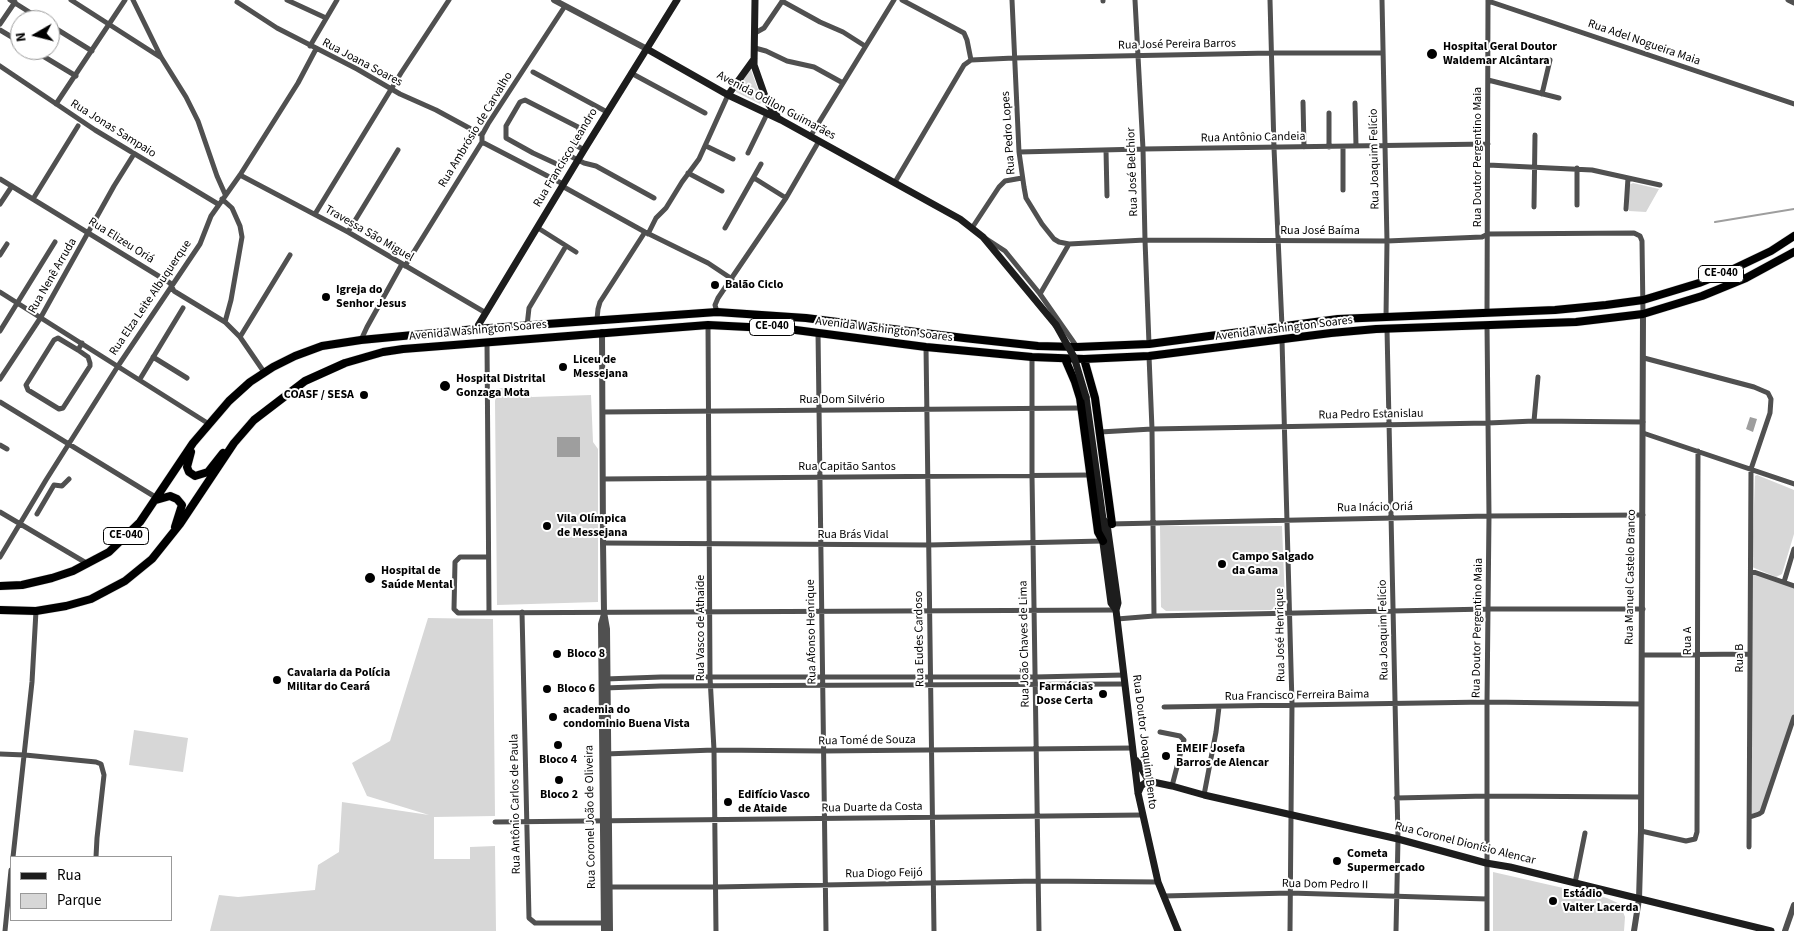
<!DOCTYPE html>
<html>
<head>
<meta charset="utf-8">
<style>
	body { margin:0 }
	#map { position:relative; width:1794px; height:931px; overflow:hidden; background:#fff; font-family:"Source Sans 3",sans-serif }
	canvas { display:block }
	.legend { position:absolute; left:10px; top:856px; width:162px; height:65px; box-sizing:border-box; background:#fff; border:1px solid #999; margin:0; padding:6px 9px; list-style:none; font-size:15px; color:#000 }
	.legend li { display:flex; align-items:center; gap:10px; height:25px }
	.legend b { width:25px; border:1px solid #999 }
	.north { position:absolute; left:10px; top:10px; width:50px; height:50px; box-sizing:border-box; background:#fff; border:1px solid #999; border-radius:50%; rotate:262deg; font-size:14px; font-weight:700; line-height:20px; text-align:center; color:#000 }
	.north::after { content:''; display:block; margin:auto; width:18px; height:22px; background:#000; clip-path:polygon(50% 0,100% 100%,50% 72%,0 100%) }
</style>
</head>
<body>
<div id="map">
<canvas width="1794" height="931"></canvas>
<ul class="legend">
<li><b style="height:6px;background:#1d1d1d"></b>Rua</li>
<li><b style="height:14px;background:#d7d7d7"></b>Parque</li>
</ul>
<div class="north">N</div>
</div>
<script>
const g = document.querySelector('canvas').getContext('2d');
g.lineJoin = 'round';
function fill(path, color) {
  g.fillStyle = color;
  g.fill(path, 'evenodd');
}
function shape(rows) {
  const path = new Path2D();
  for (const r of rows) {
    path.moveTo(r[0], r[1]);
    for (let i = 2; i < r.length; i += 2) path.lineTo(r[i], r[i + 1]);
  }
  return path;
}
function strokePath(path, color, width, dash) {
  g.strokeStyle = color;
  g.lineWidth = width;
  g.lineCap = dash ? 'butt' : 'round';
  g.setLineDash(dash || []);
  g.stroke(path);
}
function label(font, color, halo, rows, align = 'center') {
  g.font = font + ' "Source Sans 3",sans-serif';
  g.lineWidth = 4;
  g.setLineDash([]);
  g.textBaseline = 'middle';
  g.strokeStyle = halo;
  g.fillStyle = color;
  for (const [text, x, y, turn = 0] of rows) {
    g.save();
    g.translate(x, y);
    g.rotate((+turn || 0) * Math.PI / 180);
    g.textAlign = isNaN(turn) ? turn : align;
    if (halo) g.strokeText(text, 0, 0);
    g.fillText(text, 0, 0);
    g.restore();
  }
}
fill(shape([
	[748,69,751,70,760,95,762,101,760,104,736,92,735,89],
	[1633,183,1659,189,1646,212,1629,211,1629,185],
	[497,388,528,388,530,396,532,397,591,395,593,442,598,449,598,602,497,605,495,401],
	[1757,475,1794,490,1794,534,1782,574,1776,577,1752,567,1755,476],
	[1160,526,1282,526,1285,602,1271,610,1166,611,1161,607],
	[1751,571,1794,586,1794,713,1762,811,1751,816],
	[428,618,493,619,495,816,434,817,434,859,470,859,470,847,495,846,496,931,210,931,219,895,238,897,315,890,318,865,339,852,342,802,429,815,367,796,352,763,390,741],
	[134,730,188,738,183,772,129,765],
	[1493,872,1607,898,1620,904,1625,917,1624,931,1493,931]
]), '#d7d7d7');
fill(shape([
	[1750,417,1757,419,1753,432,1746,429],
	[557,437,580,437,580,457,557,457]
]), '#9e9e9e');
strokePath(shape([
	[1715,222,1794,209]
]), '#9e9e9e', 2);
const trunk = shape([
	[1065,359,1075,382,1080,398,1098,532,1103,541],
	[1084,359,1095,398,1112,524],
	[191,452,187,467,189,472,195,476,208,472,223,453],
	[156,500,170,496,177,499,182,505,181,508,175,527],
	[0,586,22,585,52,578,73,571,109,552,140,522,193,443,229,401,250,382,273,367,295,356,322,346,361,340,476,329,717,312,806,318,964,338,1038,346,1077,347,1149,344,1338,319,1555,310,1606,305,1643,300,1699,283,1729,271,1771,251,1794,236],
	[0,610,36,611,66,606,91,599,125,581,152,559,180,524,234,443,254,420,305,381,345,363,383,352,403,349,708,325,788,329,926,347,1032,357,1084,359,1149,356,1331,333,1376,329,1576,322,1643,314,1702,296,1746,278,1794,252]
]);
strokePath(trunk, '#dbdbdb', 9);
strokePath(shape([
	[10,0,42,20],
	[71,0,160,57],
	[133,0,161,57,186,97,198,121,217,176,225,194],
	[287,0,326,18],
	[902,0,964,33,967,40,971,60],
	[1012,0,1019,152,1024,187,1026,198,1042,224,1054,239,1059,242,1069,244,1145,240,1387,241,1482,237,1488,234,1634,233,1640,236,1642,241,1643,314],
	[1135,0,1143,149,1145,240,1149,344],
	[1270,0,1274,148,1282,326],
	[1382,0,1387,241,1386,317],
	[1788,0,1794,3],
	[782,1,820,22,843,32,865,46],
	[1103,1,1103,0],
	[1488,1,1794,104],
	[237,2,277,28,357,69,400,94,436,110,482,135],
	[0,24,15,2],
	[50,25,92,51],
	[0,30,20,42],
	[755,33,764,28,783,0],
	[310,46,337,0],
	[755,48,766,51,787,61,814,67,843,83],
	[33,50,76,76],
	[0,66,95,130,218,204],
	[533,72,607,112],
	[631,73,705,113],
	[1488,80,1559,98],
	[1542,94,1550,60],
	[1303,102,1304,147],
	[1355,103,1356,146],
	[56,104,125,0],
	[810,137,894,0],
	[482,142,563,184],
	[706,146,733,159],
	[1329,147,1329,113],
	[1343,147,1343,190],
	[584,150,574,144,580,132,578,127,525,100,520,102,506,126,506,138,533,153,559,165,562,164,568,155,584,163,596,166,654,198],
	[1106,150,1107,196],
	[1019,152,1143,149,1488,144],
	[748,153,767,114],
	[1488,165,1592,170,1660,185],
	[688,173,722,191],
	[240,175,348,232,486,313],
	[754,178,786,198],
	[0,179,170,283,174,291,225,322,240,337,264,372],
	[895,182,964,65,971,60,1014,58,1271,53,1382,53],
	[562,186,645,232,708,263,732,279],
	[33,199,78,126],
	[222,199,232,208,240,226,242,237,231,300,225,322],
	[0,204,12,186],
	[1577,205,1577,168],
	[1534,207,1535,135],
	[1626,209,1628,178],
	[315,214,401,73,449,0],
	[538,228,576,252],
	[725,228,761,164],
	[972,228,999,187,1005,181,1022,178],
	[348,232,398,150],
	[648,234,656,218,666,208,682,182,699,159,728,95],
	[985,238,1005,251,1040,294,1077,347],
	[0,255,7,244],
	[405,266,482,142,482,135,488,124,565,6],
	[0,292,209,424],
	[1040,294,1069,244],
	[717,312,715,305,718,298,786,198,819,141],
	[1487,313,1488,0],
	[597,319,598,309,600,302,645,232],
	[708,325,710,677,714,750,716,931],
	[1487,325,1489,516,1487,702,1487,931],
	[527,326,529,308,566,246],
	[1387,329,1398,839,1396,931],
	[0,331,55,242],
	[818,332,826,931],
	[240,337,290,255],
	[361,340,367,327,402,264],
	[1282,340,1292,704,1290,931],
	[487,342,489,612],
	[926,347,934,931],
	[78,350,58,338,54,340,26,385,28,390,59,409,63,408,90,366,90,363,88,357,78,350,82,343],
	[1149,356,1152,429,1154,616],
	[153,357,187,378],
	[1032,357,1032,476,1039,931],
	[1644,358,1754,387,1768,393,1771,399,1770,413,1751,469,1749,847],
	[0,379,41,317,114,186,134,154],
	[140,379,183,308],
	[0,402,157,498],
	[603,412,1081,408],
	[1534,421,1538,377],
	[1100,432,1152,429,1488,423,1534,421,1643,422],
	[1643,433,1794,484],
	[0,445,7,449],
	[603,479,1091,475],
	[0,512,88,564],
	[37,514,54,485,62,486,69,479],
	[1109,524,1489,516,1643,515],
	[603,543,929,545,1103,541],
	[0,557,46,480,118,366,200,244,211,216,240,175,298,83,316,49],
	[488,557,460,557,455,562,454,609,458,613,1116,610],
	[1751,571,1794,586],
	[1784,582,1794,549],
	[522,612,529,918,535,923,604,923],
	[1117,619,1154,616,1488,609,1643,609],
	[1642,655,1750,654],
	[605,679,661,677,1035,677,1124,675],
	[604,688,661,686,1125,684],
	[1164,707,1487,702,1641,704],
	[1160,732,1180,736,1184,740,1172,786],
	[0,754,25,755,96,762,101,764,104,775,97,838,96,857],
	[605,754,714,750,823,751,1133,748],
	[1204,795,1216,732,1219,707],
	[1396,798,1487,796,1641,797],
	[1750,817,1759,814,1762,812,1794,717],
	[495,822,1142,815],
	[1641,831,1686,841,1695,839,1697,832,1698,451],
	[13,857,32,682,36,611],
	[1575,883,1585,833],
	[610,887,716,887,1038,881,1158,882],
	[1163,896,1290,893,1487,899],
	[5,931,11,870]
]), '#505050', 5);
strokePath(shape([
	[554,0,647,49],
	[602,332,603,543,604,612,607,629,610,931],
	[604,614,601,624,604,931],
	[1634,931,1639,899,1641,831,1643,314],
	[1785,931,1794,905]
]), '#505050', 6);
strokePath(shape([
	[755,0,754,65,767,102,777,116],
	[647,49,728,95,781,120,960,219,983,237,1056,325],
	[728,95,754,59],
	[476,329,584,150,677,0],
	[1086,397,1103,519,1101,528,1111,603,1116,610],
	[1103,519,1107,524,1118,603,1116,610,1138,793,1158,882,1178,931],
	[1137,761,1147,778,1153,782],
	[1138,793,1141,786,1145,783,1153,782,1172,786,1204,795,1398,839,1486,863,1510,867,1771,931]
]), '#1d1d1d', 7);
strokePath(trunk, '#000', 8);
strokePath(shape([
	[1056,325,1074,357,1086,397]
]), '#1d1d1d', 7);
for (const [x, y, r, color] of [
	[1432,54,6,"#000"],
	[715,285,5,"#000"],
	[326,297,5,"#000"],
	[563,367,5,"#000"],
	[445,386,6,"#000"],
	[364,395,5,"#000"],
	[547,526,5,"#000"],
	[1222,564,5,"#000"],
	[370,578,6,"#000"],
	[557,654,5,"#000"],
	[277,680,5,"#000"],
	[547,689,5,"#000"],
	[1103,694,5,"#000"],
	[553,717,5,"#000"],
	[558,745,5,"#000"],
	[1166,756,5,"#000"],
	[559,780,5,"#000"],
	[728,802,5,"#000"],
	[1337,861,5,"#000"],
	[1553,901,5,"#000"]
]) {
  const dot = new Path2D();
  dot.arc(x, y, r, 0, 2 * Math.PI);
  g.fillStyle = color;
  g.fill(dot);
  strokePath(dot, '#fff', 2);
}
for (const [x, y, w] of [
	[1721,274,45],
	[772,327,45],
	[126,536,45]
]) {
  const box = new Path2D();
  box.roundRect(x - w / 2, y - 8.5, w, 17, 4);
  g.fillStyle = '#fff';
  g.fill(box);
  strokePath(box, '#000', 1);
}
label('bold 11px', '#000', null, [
	["CE-040",1721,274],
	["CE-040",772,327],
	["CE-040",126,536]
]);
label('12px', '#000', '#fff', [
	["Rua Adel Nogueira Maia",1644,43,19],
	["Rua José Pereira Barros",1177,45,-1],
	["Rua Joana Soares",362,63,28],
	["Avenida Odilon Guimarães",776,106,28],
	["Rua Jonas Sampaio",113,129,32],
	["Rua Ambrósio de Carvalho",476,130,-59],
	["Rua Pedro Lopes",1009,133,-94],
	["Rua Antônio Candeia",1253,138,-1],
	["Rua Doutor Pergentino Maia",1478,157,-90],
	["Rua Francisco Leandro",566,158,-59],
	["Rua Joaquim Felício",1375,159,-91],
	["Rua José Belchior",1133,172,-92],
	["Rua José Baíma",1320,231],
	["Travessa São Miguel",369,234,30],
	["Rua Elizeu Oriá",121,241,32],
	["Rua Nenê Arruda",53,276,-60],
	["Rua Elza Leite Albuquerque",151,298,-56],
	["Avenida Washington Soares",1284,329,-7],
	["Avenida Washington Soares",884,330,7],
	["Avenida Washington Soares",478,331,-5],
	["Rua Dom Silvério",842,400],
	["Rua Pedro Estanislau",1371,415,-1],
	["Rua Capitão Santos",847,467],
	["Rua Inácio Oriá",1375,508,-1],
	["Rua Brás Vidal",853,535],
	["Rua Manuel Castelo Branco",1631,577,-89],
	["Rua Vasco de Athaíde",701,628,-90],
	["Rua Doutor Pergentino Maia",1478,628,-89],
	["Rua Joaquim Felício",1384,630,-91],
	["Rua Afonso Henrique",812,632,-91],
	["Rua José Henrique",1281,635,-91],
	["Rua Eudes Cardoso",920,639,-91],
	["Rua A",1688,641,-90],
	["Rua João Chaves de Lima",1025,644,-91],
	["Rua B",1740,658,-90],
	["Rua Francisco Ferreira Baima",1297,696,-1],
	["Rua Tomé de Souza",867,741,-1],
	["Rua Doutor Joaquim Bento",1144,742,83],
	["Rua Antônio Carlos de Paula",516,804,-91],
	["Rua Duarte da Costa",872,808,-1],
	["Rua Coronel João de Oliveira",591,817,-91],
	["Rua Coronel Dionísio Alencar",1465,844,14],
	["Rua Diogo Feijó",884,874,-1],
	["Rua Dom Pedro II",1325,885,1]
]);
label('bold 12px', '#000', '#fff', [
	["Hospital Geral Doutor",1443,47],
	["Waldemar Alcântara",1443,61],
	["Balão Ciclo",725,285],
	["Igreja do",336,290],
	["Senhor Jesus",336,304],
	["Liceu de",573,360],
	["Messejana",573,374],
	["Hospital Distrital",456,379],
	["Gonzaga Mota",456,393],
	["COASF / SESA",354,395,"right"],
	["Vila Olímpica",557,519],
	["de Messejana",557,533],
	["Campo Salgado",1232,557],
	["da Gama",1232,571],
	["Hospital de",381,571],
	["Saúde Mental",381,585],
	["Bloco 8",567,654],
	["Cavalaria da Polícia",287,673],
	["Militar do Ceará",287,687],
	["Farmácias",1093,687,"right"],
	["Dose Certa",1093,701,"right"],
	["Bloco 6",557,689],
	["academia do",563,710],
	["condominio Buena Vista",563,724],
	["EMEIF Josefa",1176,749],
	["Barros de Alencar",1176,763],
	["Bloco 4",558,760,"center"],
	["Bloco 2",559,795,"center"],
	["Edifício Vasco",738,795],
	["de Ataide",738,809],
	["Cometa",1347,854],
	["Supermercado",1347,868],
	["Estádio",1563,894],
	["Valter Lacerda",1563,908]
], 'left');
</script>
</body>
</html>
